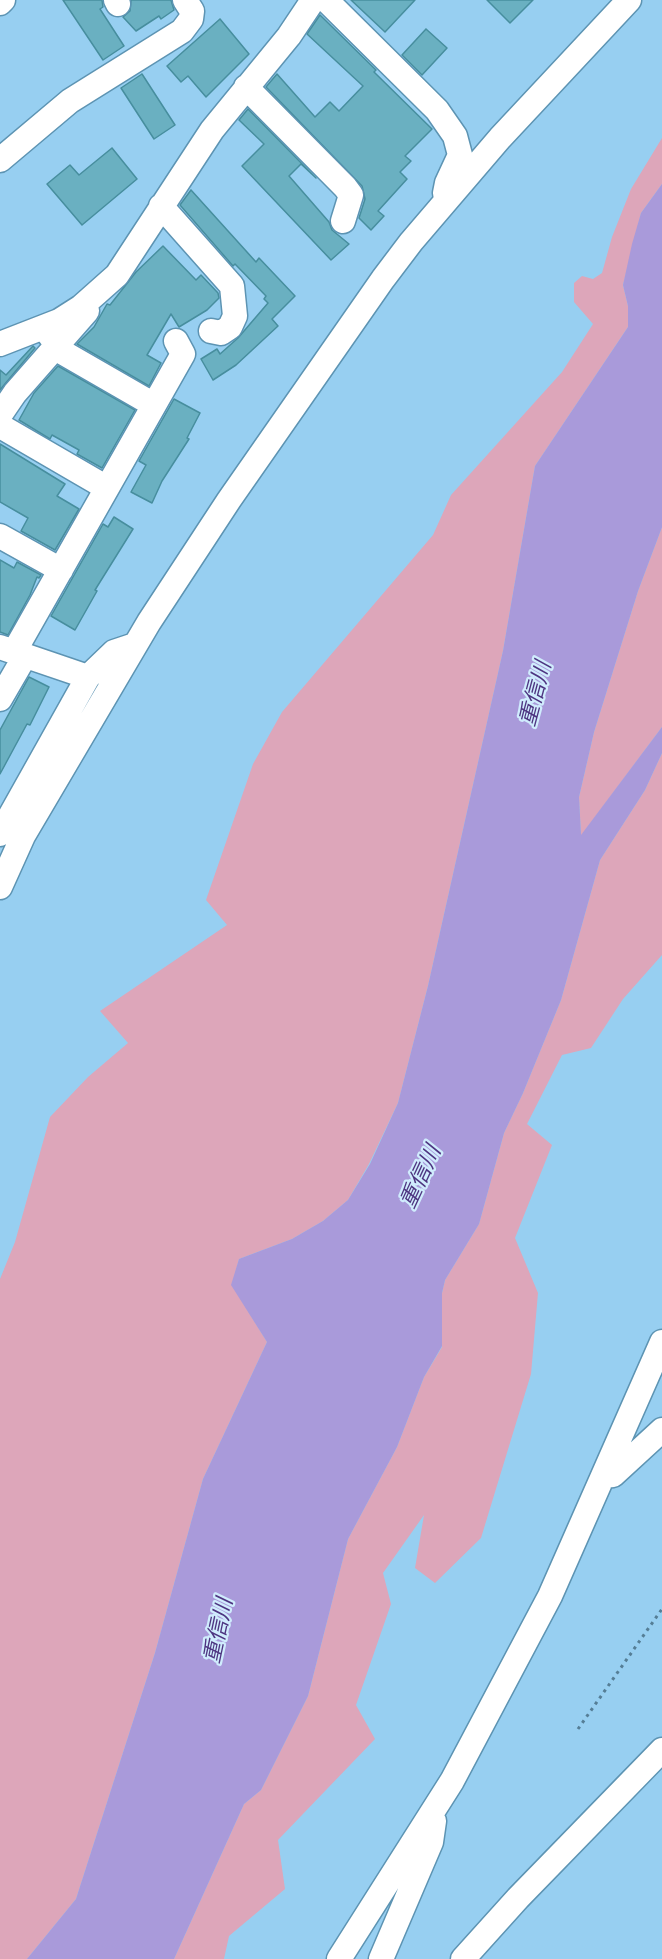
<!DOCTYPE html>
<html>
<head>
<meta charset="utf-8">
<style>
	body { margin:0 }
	canvas { display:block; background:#97cff1 }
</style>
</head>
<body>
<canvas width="662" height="1959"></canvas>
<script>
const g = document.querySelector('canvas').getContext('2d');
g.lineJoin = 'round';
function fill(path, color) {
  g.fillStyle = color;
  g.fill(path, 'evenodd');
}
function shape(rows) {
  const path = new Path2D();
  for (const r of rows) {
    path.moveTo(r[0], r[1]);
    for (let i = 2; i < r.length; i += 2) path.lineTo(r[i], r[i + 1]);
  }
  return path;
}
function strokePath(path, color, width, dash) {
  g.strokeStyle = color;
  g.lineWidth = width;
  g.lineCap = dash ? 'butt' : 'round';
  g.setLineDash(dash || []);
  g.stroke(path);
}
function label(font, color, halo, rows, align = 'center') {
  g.font = font + ' "Work Sans","Noto Sans JP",sans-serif';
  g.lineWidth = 4.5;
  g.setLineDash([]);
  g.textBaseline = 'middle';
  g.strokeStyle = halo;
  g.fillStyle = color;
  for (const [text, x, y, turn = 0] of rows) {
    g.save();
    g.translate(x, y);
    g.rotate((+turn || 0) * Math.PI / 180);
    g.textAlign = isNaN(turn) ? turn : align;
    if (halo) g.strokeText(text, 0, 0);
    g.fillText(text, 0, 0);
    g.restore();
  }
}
fill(shape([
	[662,138,662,184,641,213,623,285,628,306,628,327,535,466,503,651,428,986,398,1103,369,1164,348,1200,323,1221,292,1239,239,1259,232,1285,267,1342,203,1479,155,1653,76,1899,27,1959,0,1959,0,1279,15,1242,50,1117,88,1077,128,1043,100,1011,227,925,206,900,253,764,282,712,433,535,451,495,562,372,593,324,574,302,574,283,582,276,593,279,602,273,612,237,631,189],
	[662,527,662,727,581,836,579,797,594,732,638,591],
	[662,753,662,955,623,999,591,1048,562,1055,527,1124,552,1145,515,1238,538,1293,531,1374,481,1538,435,1583,415,1568,424,1515,383,1573,391,1604,356,1705,375,1739,278,1840,285,1889,229,1936,224,1959,174,1959,244,1804,261,1790,308,1696,348,1539,397,1447,424,1377,442,1347,442,1293,445,1280,479,1224,504,1133,523,1093,561,1000,600,860,645,790]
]), '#dda6ba');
fill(shape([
	[662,184,662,527,638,591,594,732,579,797,581,835,662,727,662,753,645,790,600,860,561,1000,523,1093,504,1133,479,1224,445,1280,442,1293,442,1346,424,1377,397,1447,348,1539,308,1696,261,1790,244,1804,174,1959,27,1959,76,1899,155,1653,203,1479,267,1342,231,1285,239,1259,292,1239,323,1221,348,1200,370,1164,398,1103,428,986,503,651,535,466,628,327,628,306,623,285,632,244,641,213]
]), '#a99ada');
const building = shape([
	[63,0,102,0,103,7,100,9,124,46,103,60,63,0],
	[131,0,171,0,174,10,161,19,159,16,136,31,123,17,130,11,131,0],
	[351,0,415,0,385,32,351,0],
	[487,0,533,0,510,23,487,0],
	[320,15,376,70,374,72,432,129,405,156,411,161,400,172,407,179,378,211,384,216,371,230,359,218,365,199,362,186,266,87,277,74,315,117,330,102,339,111,363,86,307,34,320,15],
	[220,19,249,54,206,97,188,76,181,82,167,66,220,19],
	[426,29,447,48,422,75,402,55,426,29],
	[142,74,175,125,154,139,121,88,142,74],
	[248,109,316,178,301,164,289,176,329,222,332,230,349,244,331,260,242,166,264,144,239,120,248,109],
	[112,148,137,179,82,225,47,184,70,165,79,175,112,148],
	[191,190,256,262,259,258,295,296,272,319,278,326,236,365,213,380,201,359,217,349,220,354,238,338,268,303,264,299,266,296,235,264,233,266,180,205,191,190],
	[163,246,196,280,201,275,218,293,219,298,207,310,179,327,171,314,147,355,161,363,149,386,77,344,94,327,107,304,110,305,136,272,163,246],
	[33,346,35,348,0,390,0,370,6,375,33,346],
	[58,366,135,410,102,468,77,454,79,450,52,435,50,439,19,420,34,393,58,366],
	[174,399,200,413,187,438,189,439,162,481,152,503,131,492,146,465,139,461,174,399],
	[0,444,65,484,57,496,79,509,55,550,21,531,28,518,0,502,0,444],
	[114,517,133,529,95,590,97,591,75,630,51,616,103,524,108,527,114,517],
	[0,560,14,568,17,562,41,575,39,578,37,577,30,595,8,635,0,632,0,560],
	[29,677,49,687,30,725,27,724,0,774,0,730,29,677]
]);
fill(building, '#6ab0c1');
strokePath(building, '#478e9e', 1.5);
const minor = shape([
	[116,0,118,4],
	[326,0,437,110,455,136,460,155,447,183,445,193],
	[0,3,3,0],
	[246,87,345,187,351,195,343,221],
	[0,160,70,101,182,31,191,19,192,11,185,0],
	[161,206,232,286,235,316,230,327,221,333,211,331],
	[48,333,62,352,154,405],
	[0,344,59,321,81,307,117,275,212,130,289,36,313,0],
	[0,415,15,393,87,311],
	[0,426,107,488],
	[0,536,61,570],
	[0,647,88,677,114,652,135,645],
	[14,652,183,354,176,341],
	[0,699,25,656],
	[0,834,88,677],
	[0,887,23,836,149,622,229,500,383,279,411,242,500,138,629,0],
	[603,1476,613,1475,662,1430],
	[339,1959,452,1781,550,1596,662,1342],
	[381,1959,431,1842,434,1821],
	[463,1959,518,1898,662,1750]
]);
strokePath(minor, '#5d94b3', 27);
strokePath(shape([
	[578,1729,662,1609]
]), '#557e96', 3, [3, 4.5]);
strokePath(minor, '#fff', 24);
label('italic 22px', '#4e3581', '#d0ecfd', [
	["重信川",536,694,-75],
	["重信川",421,1177,-65],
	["重信川",219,1631,-78]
]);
</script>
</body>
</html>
